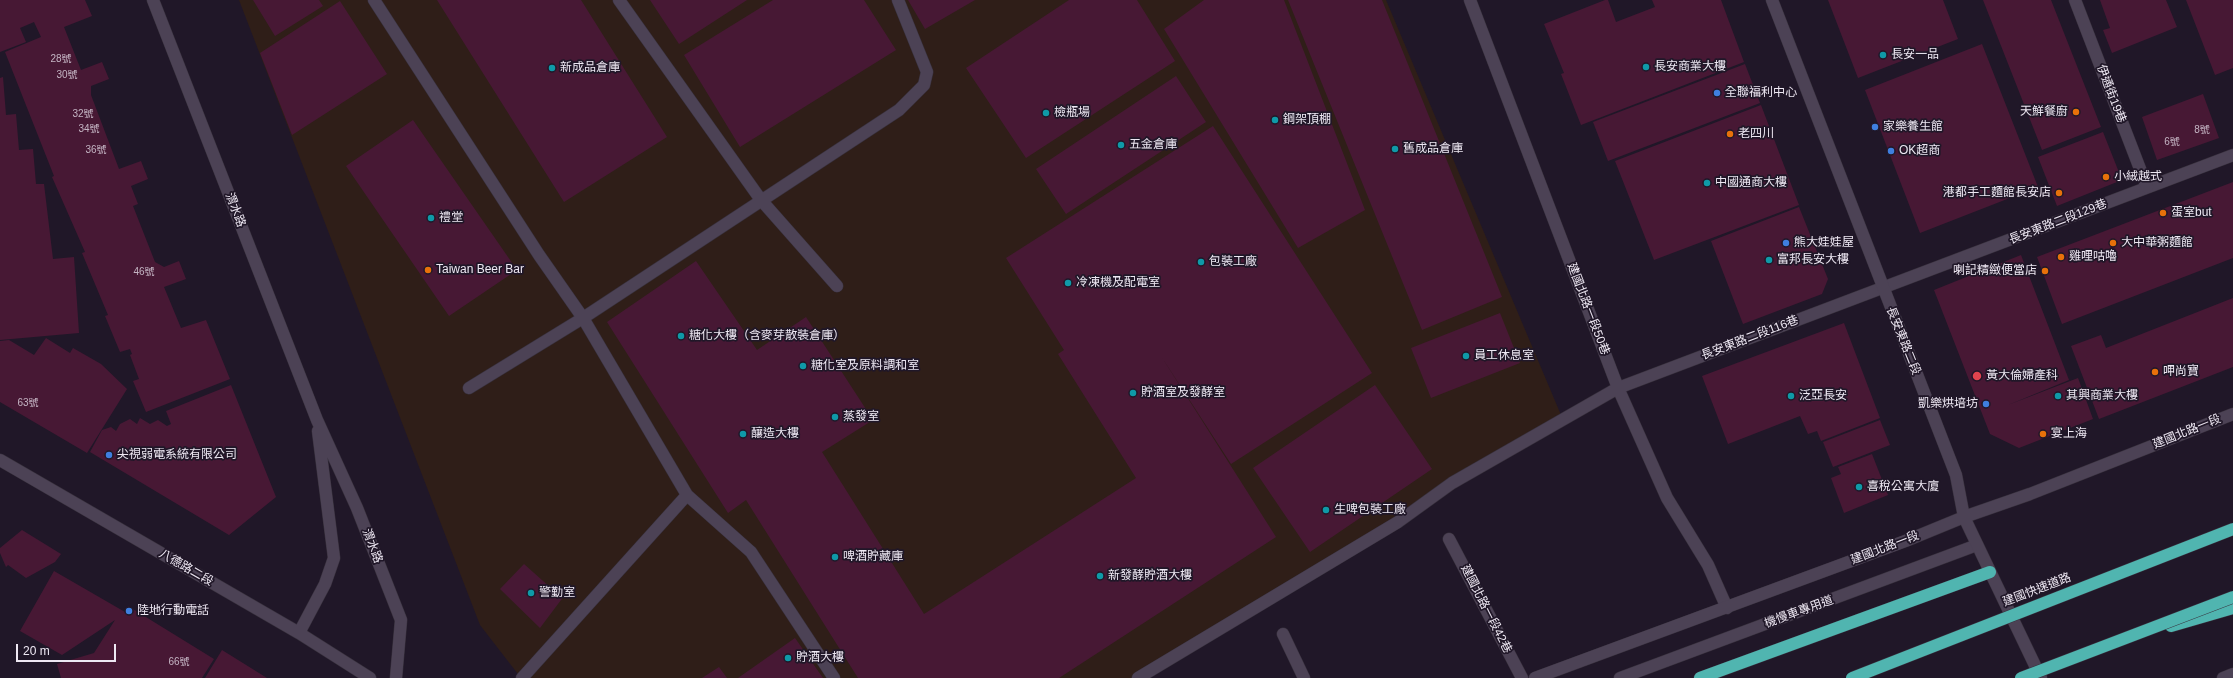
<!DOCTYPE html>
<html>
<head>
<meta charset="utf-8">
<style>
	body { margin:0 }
	#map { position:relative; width:2233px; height:678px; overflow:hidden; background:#201728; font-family:Helvetica,sans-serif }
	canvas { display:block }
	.scale { position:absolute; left:16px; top:644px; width:100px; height:18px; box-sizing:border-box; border:2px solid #eee8f3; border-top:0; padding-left:5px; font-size:12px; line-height:14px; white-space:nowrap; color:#eee8f3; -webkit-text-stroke:3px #201728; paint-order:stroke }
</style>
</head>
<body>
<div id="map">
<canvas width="2233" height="678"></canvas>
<div class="scale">20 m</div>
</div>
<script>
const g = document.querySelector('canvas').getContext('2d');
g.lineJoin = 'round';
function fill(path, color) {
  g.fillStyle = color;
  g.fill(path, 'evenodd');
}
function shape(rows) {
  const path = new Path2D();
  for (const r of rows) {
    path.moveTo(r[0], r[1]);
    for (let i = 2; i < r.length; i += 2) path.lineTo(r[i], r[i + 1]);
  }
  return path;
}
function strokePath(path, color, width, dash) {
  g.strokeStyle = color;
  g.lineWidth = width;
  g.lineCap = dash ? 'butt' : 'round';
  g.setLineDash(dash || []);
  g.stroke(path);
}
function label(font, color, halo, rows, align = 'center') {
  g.font = font + ' Helvetica,"Noto Sans TC",sans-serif';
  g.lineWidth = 3.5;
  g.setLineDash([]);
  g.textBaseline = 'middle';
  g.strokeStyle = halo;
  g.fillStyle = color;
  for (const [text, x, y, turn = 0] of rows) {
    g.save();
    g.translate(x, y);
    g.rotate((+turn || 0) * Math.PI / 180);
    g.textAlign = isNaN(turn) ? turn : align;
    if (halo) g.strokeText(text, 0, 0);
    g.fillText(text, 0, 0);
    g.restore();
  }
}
fill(shape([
	[239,0,1386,0,1561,415,1148,678,521,678,480,625]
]), '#2f1e18');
fill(shape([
	[0,0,85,0,92,16,64,27,81,70,102,62,109,79,91,86,91,95,119,169,141,161,148,179,131,186,138,204,133,206,155,262,164,267,179,261,186,279,164,287,181,328,206,320,230,379,146,412,133,381,139,379,130,355,132,354,130,349,120,352,105,316,108,315,82,253,85,252,52,177,54,176,5,52,41,37,34,22,20,28,26,42,0,52],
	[253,0,319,0,323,6,275,36],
	[437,0,581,0,667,137,564,202],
	[650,0,747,0,679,44],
	[773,0,864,0,896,50,740,147,684,55],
	[908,0,975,0,925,29],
	[1069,0,1137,0,1175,61,1026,158,966,68],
	[1204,0,1284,0,1365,210,1298,248,1164,29],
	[1288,0,1382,0,1502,297,1422,330],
	[1605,0,1608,0,1616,22,1655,7,1652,0,1721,0,1744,62,1581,125,1561,74,1564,73,1544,24],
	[1828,0,1943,0,1958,39,1858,78],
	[1983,0,2051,0,2101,127,2042,150],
	[2100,0,2166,0,2177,27,2112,53,2103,30,2110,28],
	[2186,0,2233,0,2233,68,2215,75],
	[340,1,387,74,292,135,260,53],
	[1982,44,2038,187,1920,233,1865,90],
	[1745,64,1760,103,1608,161,1593,122],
	[1176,76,1206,122,1066,214,1036,169],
	[3,77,6,115,16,114,19,150,33,149,36,184,44,184,53,259,74,257,79,333,0,340,0,78],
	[2203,94,2219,138,2157,160,2142,117],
	[1761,105,1799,205,1654,260,1615,161],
	[413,120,517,270,449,316,346,166],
	[1213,126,1372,373,1231,464,1161,356,1276,537,1059,678,858,678,746,500,728,513,607,322,696,261,757,350,806,317,873,420,822,452,924,614,1136,478,1058,354,1064,350,1006,258],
	[2103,132,2122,180,2057,206,2038,157],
	[2233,182,2233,258,2062,324,2037,257],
	[1799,207,1828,279,1822,294,1743,324,1711,241],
	[2021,255,2069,380,2008,405,2078,378,2093,419,2019,448,1990,434,1934,290],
	[2233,298,2233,367,2099,419,2071,346,2101,335,2106,348],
	[1500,313,1520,363,1431,398,1411,348],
	[1844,323,1880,418,1821,441,1817,431,1808,434,1800,416,1728,444,1702,376],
	[46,338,70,353,73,348,101,364,127,389,87,453,0,402,0,341,9,340,34,355],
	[231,385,276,497,229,535,90,452,102,430,111,427,116,431,120,424,130,419,137,424,140,418,150,424,158,420,167,426,171,424,166,411],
	[1375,385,1432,469,1310,552,1253,468],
	[1880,420,1890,445,1833,467,1823,442],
	[1872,454,1888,495,1844,513,1831,478,1841,474,1838,467],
	[22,530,61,554,55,562,26,578,8,565,6,567,0,553,0,548],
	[524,564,552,589,564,596,540,628,500,589],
	[54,571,125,612,128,606,214,659,202,678,61,678,57,664,94,653,115,620,62,655,20,631],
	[795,638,823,678,738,678],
	[222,650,267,678,205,678],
	[719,667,727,678,702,678]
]), '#471834');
const lane = shape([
	[374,0,539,255,583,318,687,495,751,552,834,678],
	[619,0,761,200,837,286],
	[1470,0,1618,388,1667,498,1708,565,1727,608],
	[469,388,583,318,899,110,924,85,927,72,898,0],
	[1449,539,1522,678],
	[1283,634,1304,678],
	[522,678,687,495],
	[1138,678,1398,522,1452,483,1618,388,2233,155],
	[1620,678,1977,545]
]);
const street = shape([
	[2075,0,2147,187]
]);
const secondary = shape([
	[153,0,317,420,357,508,401,620,396,678],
	[1772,0,1956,475,1964,517,2041,678],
	[0,460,299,633,370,678],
	[299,633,325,584,334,558,318,431],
	[1535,678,1908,540,1964,517,2030,494,2233,414],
	[2223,678,2233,674]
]);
const highway = shape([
	[2171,626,2233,608],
	[1700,678,1990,572]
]);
strokePath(lane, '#38313d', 13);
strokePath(street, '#38313d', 13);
strokePath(secondary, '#38313d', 13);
strokePath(highway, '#38313d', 13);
strokePath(lane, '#4c4255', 12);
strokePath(street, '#4c4255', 12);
strokePath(secondary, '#4c4255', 12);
strokePath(highway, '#50b5b0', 12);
const highwayBridge = shape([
	[1852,678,2233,529],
	[2021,678,2233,597]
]);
strokePath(highwayBridge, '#38313d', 13, []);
strokePath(highwayBridge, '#50b5b0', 12);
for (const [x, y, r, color] of [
	[1883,55,4,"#0f9aa8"],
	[1646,67,4,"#0f9aa8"],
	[552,68,4,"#0f9aa8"],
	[1717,93,4,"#3f7fe0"],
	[2076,112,4,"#e8710a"],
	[1046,113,4,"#0f9aa8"],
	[1275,120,4,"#0f9aa8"],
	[1875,127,4,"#3f7fe0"],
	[1730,134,4,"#e8710a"],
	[1121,145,4,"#0f9aa8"],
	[1395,149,4,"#0f9aa8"],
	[1891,151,4,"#3f7fe0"],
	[2106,177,4,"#e8710a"],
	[1707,183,4,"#0f9aa8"],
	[2059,193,4,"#e8710a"],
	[2163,213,4,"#e8710a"],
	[431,218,4,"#0f9aa8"],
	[1786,243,4,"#3f7fe0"],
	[2113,243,4,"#e8710a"],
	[2061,257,4,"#e8710a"],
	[1769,260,4,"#0f9aa8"],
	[1201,262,4,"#0f9aa8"],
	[428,270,4,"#e8710a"],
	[2045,271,4,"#e8710a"],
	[1068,283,4,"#0f9aa8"],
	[681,336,4,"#0f9aa8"],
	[1466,356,4,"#0f9aa8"],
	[803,366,4,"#0f9aa8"],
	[2155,372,4,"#e8710a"],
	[1977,376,5,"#e0444e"],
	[1133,393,4,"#0f9aa8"],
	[1791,396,4,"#0f9aa8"],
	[2058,396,4,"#0f9aa8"],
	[1986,404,4,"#3f7fe0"],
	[835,417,4,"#0f9aa8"],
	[743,434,4,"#0f9aa8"],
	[2043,434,4,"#e8710a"],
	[109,455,4,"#3f7fe0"],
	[1859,487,4,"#0f9aa8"],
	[1326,510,4,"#0f9aa8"],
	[835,557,4,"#0f9aa8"],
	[1100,576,4,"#0f9aa8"],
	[531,593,4,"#0f9aa8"],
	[129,611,4,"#3f7fe0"],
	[788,658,4,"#0f9aa8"]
]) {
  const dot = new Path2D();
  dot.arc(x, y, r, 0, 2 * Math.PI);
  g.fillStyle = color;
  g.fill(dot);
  strokePath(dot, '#201728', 1.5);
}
label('10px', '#c4b4c3', null, [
	["28號",61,59],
	["30號",67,75],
	["32號",83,114],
	["34號",89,129],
	["8號",2202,130],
	["6號",2172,142],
	["36號",96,150],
	["46號",144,272],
	["63號",28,403],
	["66號",179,662]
]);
label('12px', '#eee8f3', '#201728', [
	["長安一品",1891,55],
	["長安商業大樓",1654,67],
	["新成品倉庫",560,68],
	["全聯福利中心",1725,93],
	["天鮮餐廚",2068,112,"right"],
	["檢瓶場",1054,113],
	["鋼架頂棚",1283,120],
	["家樂養生館",1883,127],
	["老四川",1738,134],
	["五金倉庫",1129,145],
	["舊成品倉庫",1403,149],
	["OK超商",1899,151],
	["小絨越式",2114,177],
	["中國通商大樓",1715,183],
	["港都手工麵館長安店",2051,193,"right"],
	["蛋室but",2171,213],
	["禮堂",439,218],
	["熊大娃娃屋",1794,243],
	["大中華粥麵館",2121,243],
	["雞哩咕嚕",2069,257],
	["富邦長安大樓",1777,260],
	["包裝工廠",1209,262],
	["Taiwan Beer Bar",436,270],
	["喇記精緻便當店",2037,271,"right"],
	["冷凍機及配電室",1076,283],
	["糖化大樓（含麥芽散裝倉庫）",689,336],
	["員工休息室",1474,356],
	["糖化室及原料調和室",811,366],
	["呷尚寶",2163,372],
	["黃大倫婦產科",1986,376],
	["貯酒室及發酵室",1141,393],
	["泛亞長安",1799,396],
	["其興商業大樓",2066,396],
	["凱樂烘培坊",1978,404,"right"],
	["蒸發室",843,417],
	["釀造大樓",751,434],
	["宴上海",2051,434],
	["尖視弱電系統有限公司",117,455],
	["喜稅公寓大廈",1867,487],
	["生啤包裝工廠",1334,510],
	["啤酒貯藏庫",843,557],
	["新發酵貯酒大樓",1108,576],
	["警勤室",539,593],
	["陸地行動電話",137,611],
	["貯酒大樓",796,658]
], 'left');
label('12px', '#eee8f3', '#201728', [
	["伊通街19巷",2111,94,69],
	["渭水路",235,210,69],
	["長安東路二段129巷",2058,222,-21],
	["建國北路一段50巷",1588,309,69],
	["長安東路二段116巷",1750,338,-21],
	["長安東路二段",1903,341,68],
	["建國北路一段",2187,432,-22],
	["渭水路",372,546,69],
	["建國北路一段",1885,548,-21],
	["八德路二段",186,568,30],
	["建國快速道路",2037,590,-21],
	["建國北路一段42巷",1486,609,63],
	["機慢車專用道",1799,612,-20]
]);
</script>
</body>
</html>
